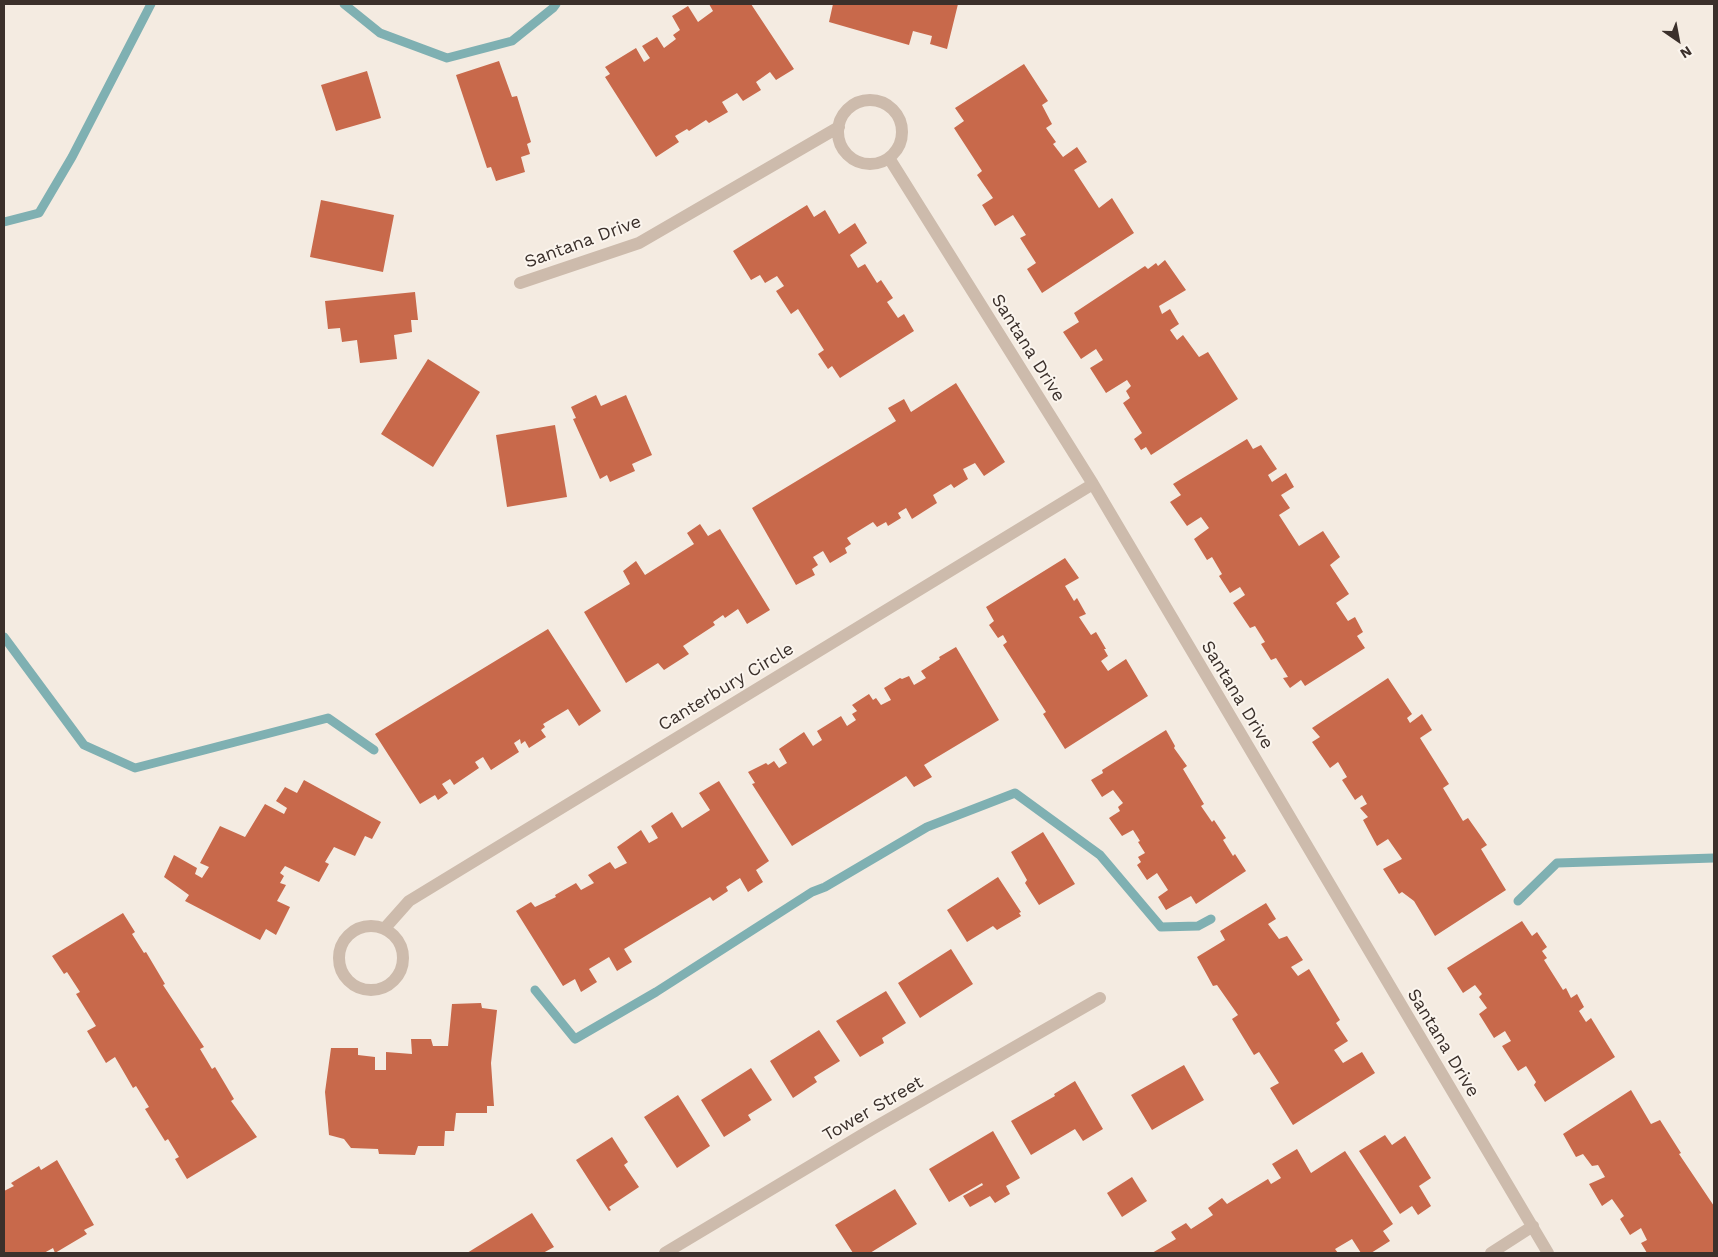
<!DOCTYPE html>
<html>
<head>
<meta charset="utf-8">
<style>
	body { margin:0 }
	#map { position:relative; width:1718px; height:1257px; overflow:hidden; background:#f4ebe1; font-family:"Work Sans",sans-serif }
	canvas { display:block }
	.frame { position:absolute; inset:0; border:5px solid #3b302b; pointer-events:none }
	.north { position:absolute; left:1653px; top:15px; width:50px; height:50px; -webkit-text-stroke:4px #fbf5ee; paint-order:stroke; rotate:147deg; font-size:14px; font-weight:700; line-height:20px; text-align:center; color:#3b302b }
	.north::after { content:''; display:block; margin:auto; width:18px; height:22px; background:#3b302b; clip-path:polygon(50% 0,100% 100%,50% 72%,0 100%) }
</style>
</head>
<body>
<div id="map">
<canvas width="1718" height="1257"></canvas>
<div class="frame"></div>
<div class="north">N</div>
</div>
<script>
const g = document.querySelector('canvas').getContext('2d');
g.lineJoin = 'round';
function shape(rows) {
  const path = new Path2D();
  for (const r of rows) {
    if (r.length === 3) {
      path.moveTo(r[0] + r[2], r[1]);
      path.arc(r[0], r[1], r[2], 0, 2 * Math.PI);
      continue;
    }
    path.moveTo(r[0], r[1]);
    for (let i = 2; i < r.length; i += 2) path.lineTo(r[i], r[i + 1]);
  }
  return path;
}
function strokePath(path, color, width, dash) {
  g.strokeStyle = color;
  g.lineWidth = width;
  g.lineCap = dash ? 'butt' : 'round';
  g.setLineDash(dash || []);
  g.stroke(path);
}
function fill(path, color) {
  g.fillStyle = color;
  g.fill(path, 'evenodd');
}
function label(font, color, halo, rows, align = 'center') {
  g.font = font + ' "Work Sans",sans-serif';
  g.lineWidth = 4;
  g.setLineDash([]);
  g.textBaseline = 'middle';
  g.strokeStyle = halo;
  g.fillStyle = color;
  for (const [text, x, y, turn = 0] of rows) {
    g.save();
    g.translate(x, y);
    g.rotate((+turn || 0) * Math.PI / 180);
    g.textAlign = isNaN(turn) ? turn : align;
    if (halo) g.strokeText(text, 0, 0);
    g.fillText(text, 0, 0);
    g.restore();
  }
}
strokePath(shape([
	[344,4,380,33,447,58,512,41,553,8,556,4],
	[4,222,39,213,72,157,151,4],
	[4,637,84,745,135,768,328,718,374,750],
	[1518,901,1557,863,1714,858],
	[535,990,575,1039,656,992,812,892,825,887,927,827,1015,793,1100,855,1161,927,1198,926,1211,919]
]), '#7fb0b2', 9);
fill(shape([
	[709,4,751,4,794,69,776,80,770,72,756,82,761,90,743,101,737,93,722,102,728,112,709,123,706,120,689,131,687,129,675,136,679,142,656,157,605,77,610,74,605,67,636,48,644,62,650,58,642,46,657,37,664,48,676,39,673,35,680,30,672,16,688,6,698,22,713,11],
	[833,4,958,4,947,49,930,44,932,36,913,31,909,45,829,22],
	[499,61,512,97,517,96,531,142,527,144,530,154,521,157,525,172,496,181,491,167,487,168,456,75],
	[1024,64,1048,101,1042,105,1052,124,1046,128,1056,142,1053,144,1063,157,1077,147,1087,162,1074,170,1099,208,1112,198,1134,233,1042,293,1027,269,1036,263,1020,238,1026,235,1013,215,995,226,982,205,993,198,977,175,982,171,954,128,964,121,955,108],
	[367,71,381,118,336,131,321,85],
	[321,200,394,215,383,272,310,257],
	[807,205,814,217,825,210,839,234,855,223,867,243,850,255,858,268,865,264,877,283,881,280,893,298,887,302,898,318,904,314,914,331,840,378,832,366,828,369,818,354,824,350,798,309,791,314,776,291,784,286,777,276,765,283,760,275,751,280,733,251],
	[1165,260,1186,290,1159,306,1162,314,1170,309,1179,324,1170,330,1177,340,1183,335,1199,357,1208,352,1238,399,1151,455,1146,447,1141,450,1134,439,1142,433,1123,403,1130,398,1126,391,1131,386,1127,380,1106,393,1090,368,1103,360,1096,349,1081,359,1063,332,1079,322,1074,313,1145,266,1148,269,1156,263,1158,266],
	[415,292,418,320,411,320,412,332,394,335,397,359,360,363,357,340,342,342,340,328,328,329,325,301],
	[428,359,480,392,433,467,381,434],
	[956,383,1005,462,984,476,975,463,963,469,968,479,954,488,951,484,933,495,937,503,912,519,906,508,898,513,901,518,888,526,886,522,877,527,873,522,847,538,851,544,845,548,847,553,830,563,823,551,813,557,818,565,812,569,815,575,796,585,752,508,896,421,888,408,904,399,911,412],
	[596,395,601,406,626,395,652,455,632,464,635,471,610,482,607,475,600,479,573,419,576,418,571,407],
	[555,425,567,497,507,507,496,435],
	[1247,439,1253,449,1261,445,1277,469,1268,475,1272,482,1286,473,1294,487,1281,495,1290,508,1279,515,1299,546,1323,531,1340,557,1330,565,1349,594,1336,603,1348,621,1355,617,1363,632,1357,636,1365,648,1305,686,1301,680,1290,688,1283,678,1288,677,1276,658,1271,660,1261,644,1265,642,1255,626,1250,628,1233,603,1245,595,1240,587,1230,593,1219,576,1222,574,1212,557,1207,560,1194,539,1209,528,1201,517,1187,526,1170,502,1181,495,1173,484],
	[700,524,708,536,720,529,770,610,747,624,738,609,725,618,723,615,713,622,715,625,683,646,689,654,664,670,658,663,626,683,584,612,630,584,623,571,636,561,645,575,694,544,687,533],
	[1065,558,1079,578,1065,586,1074,601,1077,598,1086,614,1079,617,1091,635,1096,632,1106,649,1104,649,1108,656,1101,661,1108,671,1126,659,1148,696,1065,749,1043,714,1046,712,1003,645,1007,642,1003,635,998,638,989,625,994,621,986,607],
	[548,629,601,711,579,726,568,709,543,724,545,727,541,730,546,737,529,748,525,741,521,744,520,739,514,743,519,752,491,770,483,757,475,762,479,768,454,785,450,779,442,784,448,793,438,800,435,795,420,804,375,734],
	[956,647,999,720,924,765,932,777,914,787,906,776,792,846,752,784,755,783,748,772,766,763,768,765,774,761,779,768,787,763,779,749,804,732,813,746,822,740,817,731,841,716,847,726,856,720,852,714,857,711,852,705,869,694,873,700,876,698,881,705,891,700,884,688,900,678,902,679,909,676,914,685,926,678,921,671,940,659,939,657],
	[1388,678,1412,714,1407,718,1410,723,1422,714,1432,730,1420,738,1449,784,1443,788,1463,821,1468,818,1487,845,1481,849,1506,890,1435,936,1414,901,1402,892,1399,894,1383,869,1402,859,1388,839,1377,846,1363,820,1368,817,1360,808,1367,804,1362,795,1355,800,1342,780,1347,777,1338,762,1330,768,1312,742,1320,737,1312,728],
	[1166,730,1175,746,1174,748,1187,766,1183,769,1204,804,1201,806,1212,822,1214,820,1226,838,1223,840,1233,856,1235,854,1246,871,1196,904,1191,896,1166,910,1158,897,1168,890,1157,873,1147,880,1137,865,1141,862,1138,857,1145,853,1138,842,1140,841,1133,830,1122,836,1109,818,1120,811,1118,807,1123,803,1113,790,1102,797,1091,780,1103,773,1102,770],
	[304,780,381,822,372,839,365,836,355,856,334,847,325,862,329,864,319,882,285,866,280,873,284,876,280,883,286,885,277,901,290,907,276,935,266,929,260,940,185,901,189,895,164,877,174,855,197,868,195,874,202,878,209,867,200,863,220,826,245,837,265,804,284,814,287,808,276,801,285,787,297,793],
	[719,781,769,861,756,870,763,882,748,892,740,878,726,887,728,891,713,901,710,897,624,949,632,962,617,971,609,957,589,969,597,982,581,992,575,979,563,986,516,911,531,902,535,907,556,897,555,895,576,883,581,890,594,883,588,875,610,862,615,869,627,863,617,847,641,830,649,843,658,838,651,826,672,812,682,828,710,810,699,793],
	[1043,832,1075,884,1039,905,1025,883,1027,880,1011,852],
	[998,877,1021,912,1019,913,1021,916,997,930,993,926,967,942,947,910],
	[1266,903,1276,919,1268,924,1279,939,1287,936,1303,960,1291,967,1298,976,1309,969,1340,1020,1336,1023,1348,1041,1334,1050,1343,1063,1362,1052,1375,1073,1293,1125,1270,1088,1279,1083,1259,1052,1254,1055,1232,1019,1238,1015,1217,985,1213,986,1197,957,1225,940,1220,931],
	[123,913,135,932,132,934,144,953,146,952,165,984,163,985,204,1047,200,1049,212,1069,215,1067,234,1099,231,1101,257,1137,187,1179,175,1159,179,1157,168,1139,165,1141,145,1109,149,1107,136,1086,133,1088,115,1057,106,1063,87,1031,96,1026,76,994,80,992,67,972,64,974,52,956],
	[1522,921,1532,936,1537,932,1547,947,1542,951,1547,958,1544,960,1563,990,1566,988,1571,998,1577,994,1584,1007,1579,1011,1586,1022,1591,1018,1615,1057,1545,1102,1534,1085,1536,1082,1526,1066,1518,1071,1502,1046,1511,1041,1505,1031,1494,1038,1479,1014,1487,1008,1479,997,1482,994,1475,985,1463,993,1447,968],
	[951,949,973,984,920,1018,898,983],
	[886,991,906,1023,882,1038,884,1043,860,1057,836,1021],
	[481,1003,482,1008,497,1010,491,1063,494,1106,487,1106,487,1113,456,1113,454,1131,445,1131,444,1146,418,1146,415,1155,379,1154,378,1149,351,1148,344,1139,329,1135,325,1092,331,1048,358,1048,358,1055,375,1057,375,1070,386,1070,386,1052,412,1054,411,1039,431,1039,433,1046,448,1046,452,1004],
	[819,1030,840,1061,814,1077,817,1082,793,1098,770,1061],
	[1184,1065,1204,1100,1152,1130,1131,1095],
	[751,1068,772,1100,748,1115,751,1120,724,1137,701,1100],
	[1075,1081,1103,1129,1083,1141,1075,1129,1031,1155,1011,1121,1055,1096,1054,1094],
	[1631,1090,1651,1124,1660,1120,1681,1153,1679,1154,1714,1206,1714,1253,1647,1253,1641,1243,1647,1240,1641,1228,1630,1235,1620,1219,1624,1216,1612,1199,1602,1206,1589,1184,1605,1177,1598,1165,1592,1166,1583,1154,1576,1157,1563,1134],
	[678,1095,710,1146,677,1168,644,1117],
	[993,1131,1020,1178,1006,1186,1010,1194,995,1203,990,1196,970,1207,963,1196,983,1185,982,1183,949,1202,929,1169],
	[1385,1135,1392,1145,1405,1136,1431,1178,1419,1186,1431,1206,1418,1215,1412,1206,1400,1214,1359,1151],
	[612,1137,628,1162,624,1165,639,1187,609,1207,611,1210,609,1211,576,1160],
	[1297,1149,1311,1173,1345,1151,1393,1224,1383,1231,1390,1241,1371,1253,1361,1253,1352,1239,1335,1249,1338,1253,1152,1253,1176,1239,1171,1232,1186,1223,1191,1229,1213,1215,1208,1208,1222,1198,1227,1204,1268,1179,1271,1184,1281,1178,1272,1164],
	[57,1160,94,1225,84,1230,87,1234,55,1253,53,1248,44,1253,4,1253,4,1191,14,1186,11,1183,39,1166,41,1170],
	[1132,1177,1147,1201,1122,1217,1107,1193],
	[895,1189,917,1224,870,1253,853,1253,835,1225],
	[532,1213,554,1247,543,1253,467,1253]
]), '#c8694b');
strokePath(shape([
	[870,132,32],
	[889,158,1093,484,1548,1253],
	[520,283,639,243,839,127],
	[371,958,32],
	[385,928,409,901,1093,484],
	[665,1253,872,1129,1100,998],
	[1491,1253,1533,1226]
]), '#cdbbac', 12);
label('18px', '#3b302b', '#fbf5ee', [
	["Santana Drive",583,242,-20],
	["Santana Drive",1028,348,58],
	["Canterbury Circle",726,687,-31],
	["Santana Drive",1237,695,59],
	["Santana Drive",1443,1043,59],
	["Tower Street",873,1109,-30]
]);
</script>
</body>
</html>
